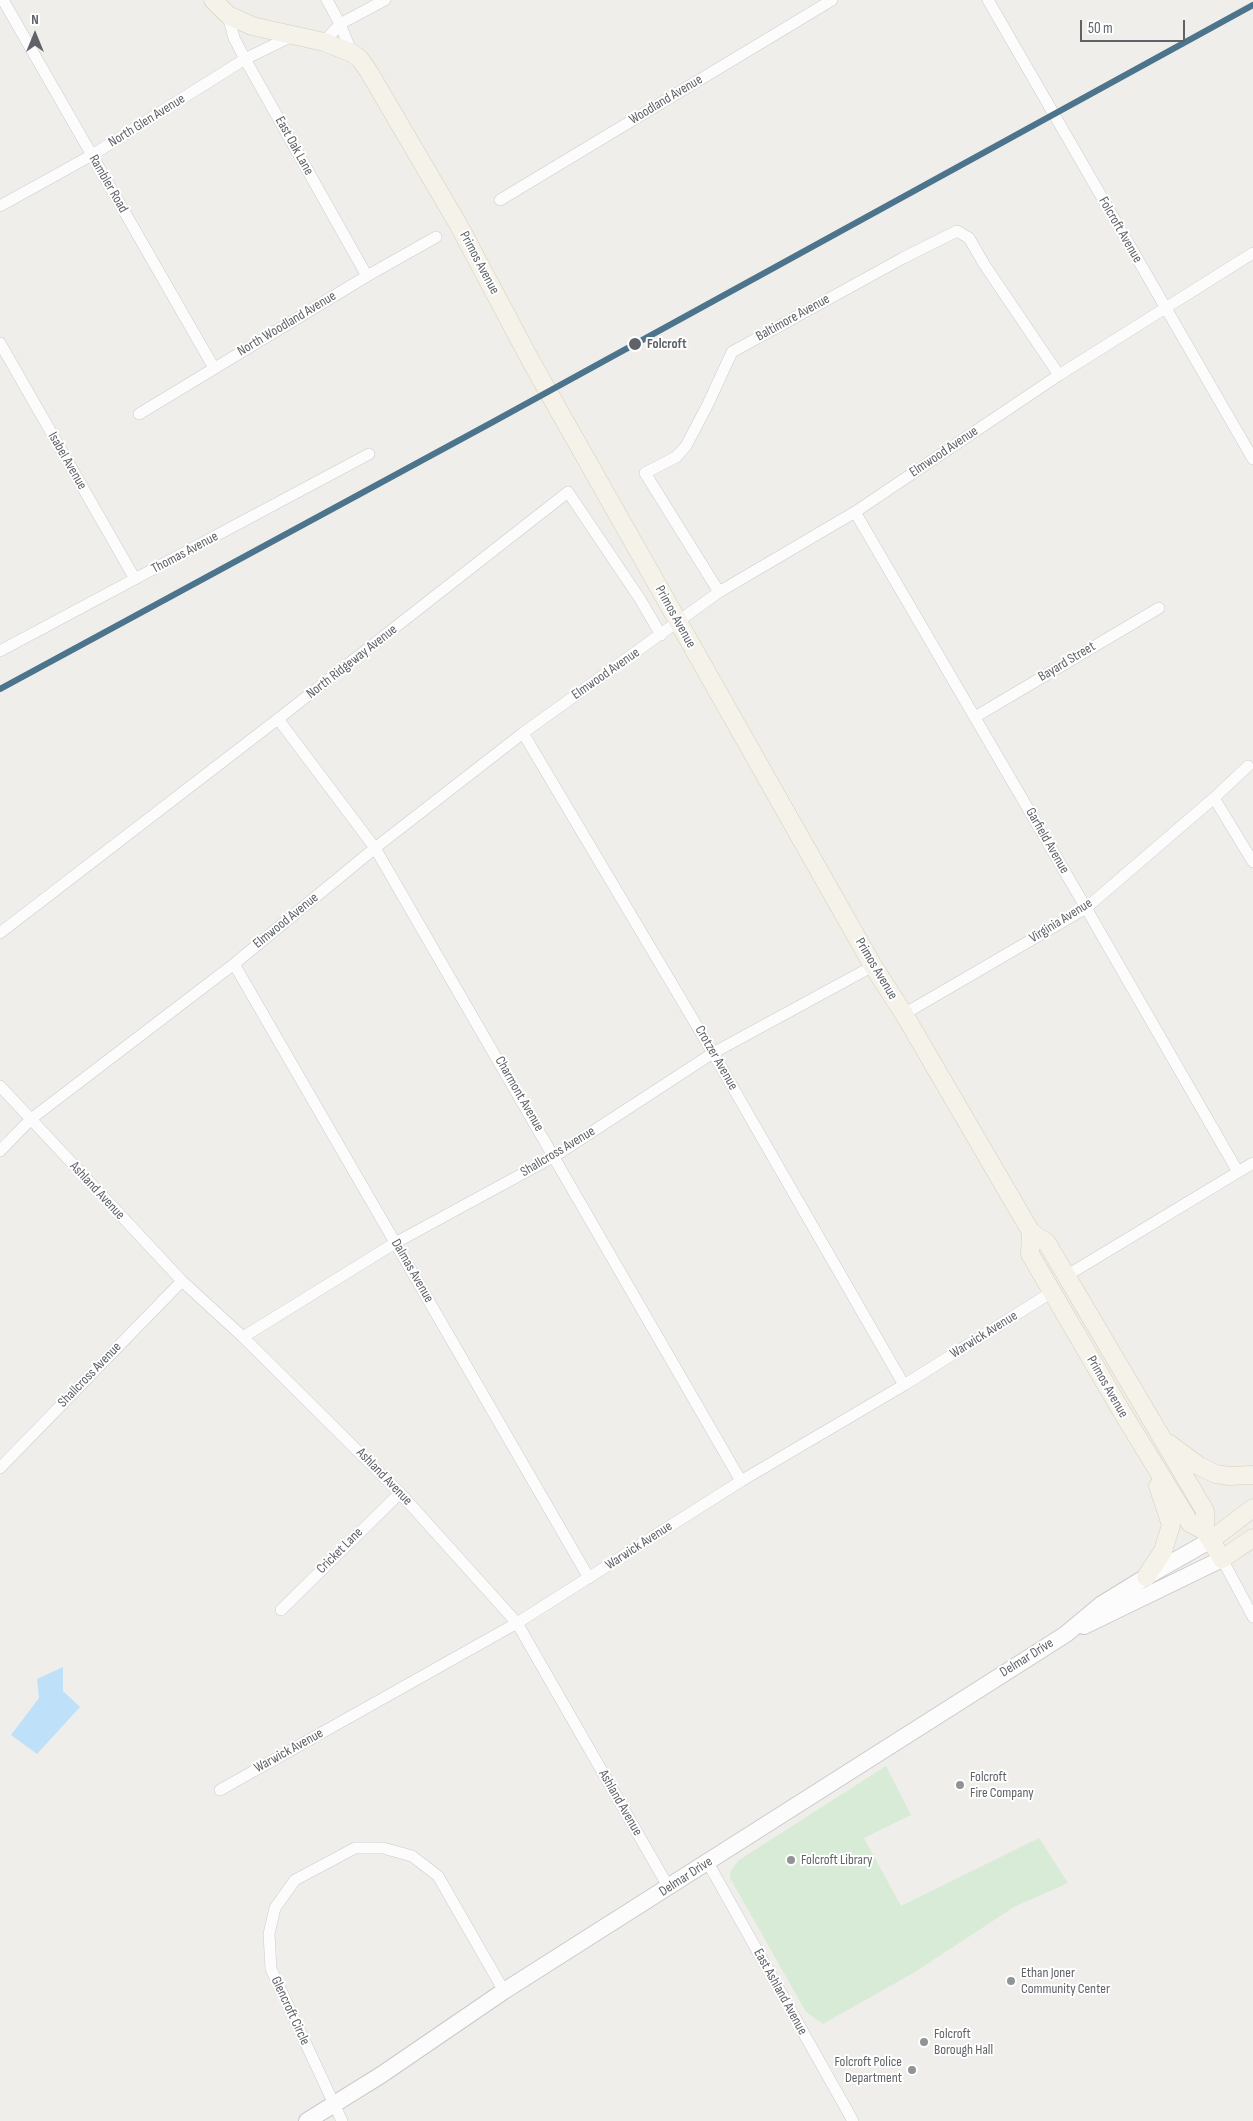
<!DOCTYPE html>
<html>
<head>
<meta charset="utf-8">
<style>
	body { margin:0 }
	#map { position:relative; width:1253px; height:2121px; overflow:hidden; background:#efeeea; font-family:"Sofia Sans Condensed",sans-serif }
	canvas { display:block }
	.north { position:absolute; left:10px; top:10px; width:50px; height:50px; -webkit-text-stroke:4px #fff; paint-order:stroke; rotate:0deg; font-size:14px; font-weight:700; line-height:20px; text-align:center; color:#5f6368 }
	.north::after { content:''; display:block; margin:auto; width:18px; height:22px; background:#5f6368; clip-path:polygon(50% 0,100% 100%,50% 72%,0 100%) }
	.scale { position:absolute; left:1080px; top:20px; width:105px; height:22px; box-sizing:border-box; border:2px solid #5f6368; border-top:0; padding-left:6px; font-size:15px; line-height:18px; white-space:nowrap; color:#5f6368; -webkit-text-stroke:4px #fff; paint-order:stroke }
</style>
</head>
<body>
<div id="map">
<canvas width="1253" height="2121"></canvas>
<div class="north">N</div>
<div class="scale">50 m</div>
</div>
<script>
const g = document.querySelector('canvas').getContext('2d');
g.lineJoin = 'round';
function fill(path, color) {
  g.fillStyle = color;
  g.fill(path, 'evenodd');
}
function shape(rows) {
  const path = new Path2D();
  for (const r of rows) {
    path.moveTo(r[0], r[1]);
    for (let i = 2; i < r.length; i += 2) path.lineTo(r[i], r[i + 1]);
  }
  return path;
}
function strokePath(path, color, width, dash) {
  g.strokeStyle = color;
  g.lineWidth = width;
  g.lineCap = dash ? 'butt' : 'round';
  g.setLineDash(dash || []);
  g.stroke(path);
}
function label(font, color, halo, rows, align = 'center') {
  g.font = font + ' "Sofia Sans Condensed",sans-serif';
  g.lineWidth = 4;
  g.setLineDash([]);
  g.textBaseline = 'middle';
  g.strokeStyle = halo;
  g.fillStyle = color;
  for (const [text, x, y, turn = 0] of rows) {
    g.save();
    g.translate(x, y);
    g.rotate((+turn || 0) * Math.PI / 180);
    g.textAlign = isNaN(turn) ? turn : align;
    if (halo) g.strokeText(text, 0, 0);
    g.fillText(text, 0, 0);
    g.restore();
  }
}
fill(shape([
	[886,1766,911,1815,864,1838,901,1906,1039,1838,1068,1883,1014,1907,915,1972,823,2024,806,2012,730,1878,730,1872,739,1860]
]), '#d8ebd6');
fill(shape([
	[63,1667,63,1691,80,1707,37,1754,11,1735,39,1698,37,1679]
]), '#bfe0f9');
const street = shape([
	[3,0,214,368],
	[327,0,340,24,352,53],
	[988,0,1253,459],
	[228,15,234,38,245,59,367,276],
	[324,42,340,24,385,0],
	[500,200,832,0],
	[0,206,92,155,245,59,294,35],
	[0,343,135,579],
	[139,414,367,276,436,237],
	[855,512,1086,908,1238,1172],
	[719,592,645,473,676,457,686,446,707,406,732,352,903,258,957,231,969,238,984,264,1059,375],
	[0,651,369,454],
	[975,717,1159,608],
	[278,719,375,848,741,1481],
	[523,733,713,1053,904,1385],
	[1214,798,1253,862],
	[0,933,278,719,568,492,640,599,661,635],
	[234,964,589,1578],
	[904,1014,1086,908,1214,798,1248,766],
	[0,1086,182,1281,243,1337,400,1493,517,1623,669,1888],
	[0,1151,31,1119,234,964,375,848,523,733,719,592,855,512,1059,375,1253,253],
	[1066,1276,1253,1163],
	[243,1337,395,1243,555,1156,713,1053,873,966],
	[0,1468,182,1281],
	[1222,1559,1253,1617],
	[281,1610,400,1493],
	[220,1790,517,1623,741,1481,904,1385,1052,1292],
	[708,1863,853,2121],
	[342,2121,271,1969,269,1934,275,1908,295,1880,355,1848,383,1848,412,1856,438,1876,504,1991]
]);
const secondary = shape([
	[1084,1626,1222,1559],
	[307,2121,381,2075,504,1991,1041,1650,1066,1634,1102,1604,1146,1577,1211,1540]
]);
const primary = shape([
	[213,0,228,15,252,26,324,42,352,53,360,59,369,72,458,224,533,365,873,966,904,1014,1031,1232,1047,1243,1205,1511,1205,1531],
	[1031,1232,1030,1254,1122,1412,1190,1523,1205,1531,1222,1559,1253,1538],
	[1168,1443,1199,1466,1216,1474,1229,1476,1253,1475],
	[1211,1540,1253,1508],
	[1146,1577,1163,1551,1171,1525,1158,1486]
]);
strokePath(street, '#cbcccc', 12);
strokePath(secondary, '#cacacb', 18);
strokePath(primary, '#d7ceb8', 19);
strokePath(street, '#fdfcfc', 11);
strokePath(secondary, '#fdfcfc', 16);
strokePath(primary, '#f4f2e9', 18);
strokePath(shape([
	[0,689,491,423,1253,5]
]), '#4c748c', 6);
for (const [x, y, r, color] of [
	[635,344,7,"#5f6368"],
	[960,1785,5,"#919496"],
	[791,1860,5,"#919496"],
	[1011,1981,5,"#919496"],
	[924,2042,5,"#919496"],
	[912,2070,5,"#919496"]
]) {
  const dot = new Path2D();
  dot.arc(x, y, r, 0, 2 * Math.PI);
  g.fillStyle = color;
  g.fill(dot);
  strokePath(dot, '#fff', 2);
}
label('14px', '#5f6368', '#fff', [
	["Woodland Avenue",666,100,-31],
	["North Glen Avenue",147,121,-32],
	["East Oak Lane",294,146,61],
	["Rambler Road",108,184,60],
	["Folcroft Avenue",1120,230,60],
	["Primos Avenue",479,263,62],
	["Baltimore Avenue",793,318,-29],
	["North Woodland Avenue",287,324,-31],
	["Elmwood Avenue",944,452,-34],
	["Isabel Avenue",67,461,60],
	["Thomas Avenue",185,553,-28],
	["Primos Avenue",675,617,61],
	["North Ridgeway Avenue",352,662,-38],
	["Bayard Street",1067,662,-31],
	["Elmwood Avenue",606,674,-35],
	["Garfield Avenue",1047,841,60],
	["Elmwood Avenue",286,921,-39],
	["Virginia Avenue",1061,921,-32],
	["Primos Avenue",876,969,59],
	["Crotzer Avenue",716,1058,60],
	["Charmont Avenue",519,1094,60],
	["Shallcross Avenue",558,1152,-31],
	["Ashland Avenue",97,1191,47],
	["Dalmas Avenue",412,1271,60],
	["Warwick Avenue",984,1335,-32],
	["Shallcross Avenue",90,1375,-46],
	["Primos Avenue",1107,1387,60],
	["Ashland Avenue",384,1477,46],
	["Warwick Avenue",639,1546,-33],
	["Cricket Lane",340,1551,-45],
	["Delmar Drive",1027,1658,-32],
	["Warwick Avenue",289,1751,-29],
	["Ashland Avenue",620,1803,60],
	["Delmar Drive",686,1877,-33],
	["East Ashland Avenue",780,1992,61],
	["Glencroft Circle",290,2011,65]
]);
label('bold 14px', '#5f6368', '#fff', [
	["Folcroft",647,344]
], 'left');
label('14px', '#5f6368', '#fff', [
	["Folcroft",970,1777],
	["Fire Company",970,1793],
	["Folcroft Library",801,1860],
	["Ethan Joner",1021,1973],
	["Community Center",1021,1989],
	["Folcroft",934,2034],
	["Borough Hall",934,2050],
	["Folcroft Police",902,2062,"right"],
	["Department",902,2078,"right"]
], 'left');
</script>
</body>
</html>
